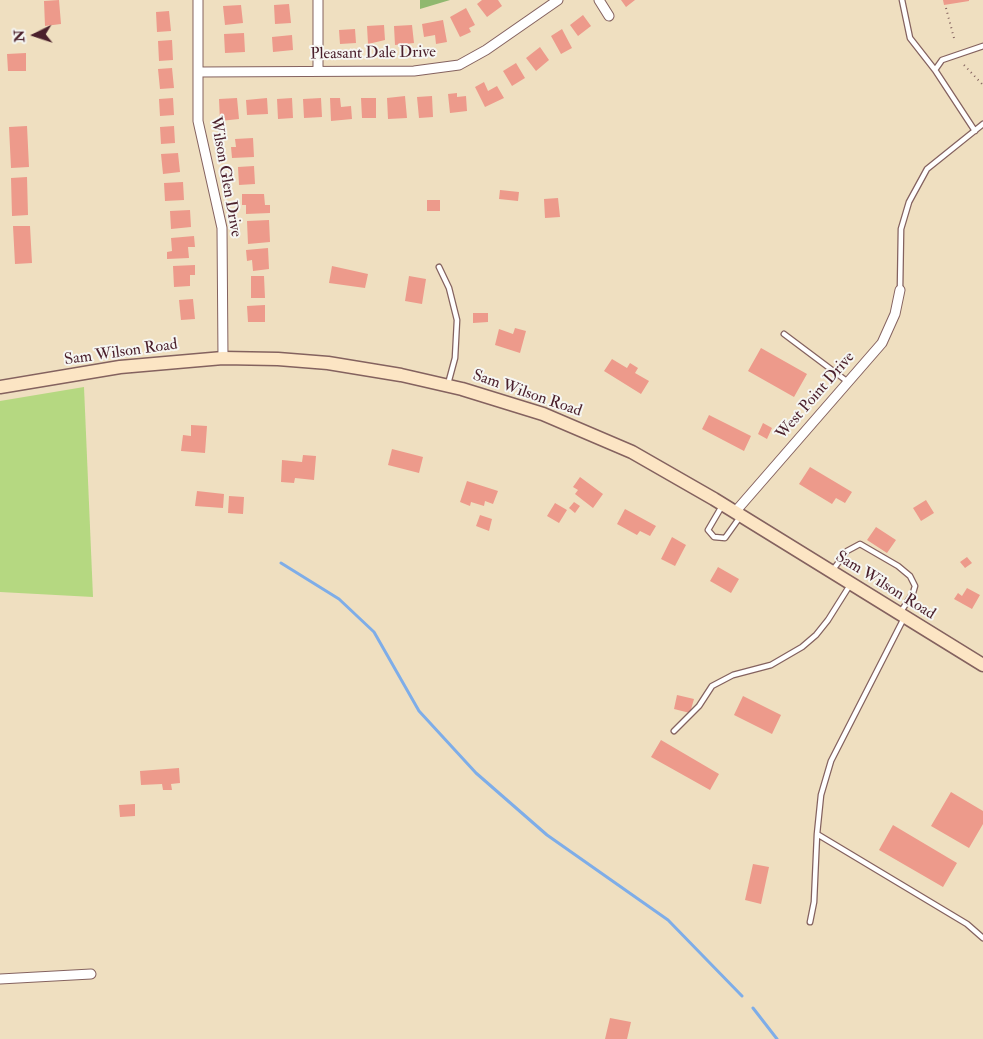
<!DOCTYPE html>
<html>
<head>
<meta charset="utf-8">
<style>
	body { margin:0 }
	#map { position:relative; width:983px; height:1039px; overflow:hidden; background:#efdfc0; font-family:"IM FELL Double Pica",serif }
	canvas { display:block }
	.north { position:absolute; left:10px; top:10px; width:50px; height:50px; -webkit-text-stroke:4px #f6f6f2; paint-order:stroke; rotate:266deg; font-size:14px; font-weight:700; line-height:20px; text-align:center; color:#4a1f2b }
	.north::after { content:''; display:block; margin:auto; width:18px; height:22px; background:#4a1f2b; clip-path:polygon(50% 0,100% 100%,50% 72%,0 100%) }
</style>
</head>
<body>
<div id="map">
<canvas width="983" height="1039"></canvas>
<div class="north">N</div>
</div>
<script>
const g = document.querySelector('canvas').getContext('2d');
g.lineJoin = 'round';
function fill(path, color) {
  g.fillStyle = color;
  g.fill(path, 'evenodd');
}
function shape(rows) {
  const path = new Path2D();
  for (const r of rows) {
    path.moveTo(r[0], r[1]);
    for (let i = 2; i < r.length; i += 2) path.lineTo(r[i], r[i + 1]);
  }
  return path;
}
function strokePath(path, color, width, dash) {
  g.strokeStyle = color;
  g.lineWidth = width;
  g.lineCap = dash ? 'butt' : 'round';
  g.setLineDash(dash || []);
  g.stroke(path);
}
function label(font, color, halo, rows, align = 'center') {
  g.font = font + ' "IM FELL Double Pica",serif';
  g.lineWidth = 4;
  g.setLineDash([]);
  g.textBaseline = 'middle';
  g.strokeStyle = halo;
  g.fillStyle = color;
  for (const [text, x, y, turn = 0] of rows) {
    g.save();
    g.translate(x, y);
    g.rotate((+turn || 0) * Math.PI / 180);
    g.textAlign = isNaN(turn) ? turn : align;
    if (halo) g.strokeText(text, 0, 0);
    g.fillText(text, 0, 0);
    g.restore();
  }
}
fill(shape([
	[84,387,93,597,0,592,0,401]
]), '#b5d881');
fill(shape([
	[420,0,450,0,420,9]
]), '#90b86f');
strokePath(shape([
	[281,563,339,599,374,632,419,711,476,773,547,835,668,920,742,996],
	[753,1008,777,1039]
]), '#7eade8', 3);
fill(shape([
	[59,0,61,24,45,26,44,1],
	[482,0,498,0,502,6,487,17,477,4],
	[621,0,635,0,626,7],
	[943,0,969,0,969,1,944,5],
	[289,4,291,23,275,24,274,5],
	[241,5,243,23,225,25,223,6],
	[466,8,475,25,469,28,471,32,460,37,450,17],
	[169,11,171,31,157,32,156,12],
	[583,15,591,26,578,36,570,25],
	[443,20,447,42,436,44,435,35,424,37,422,24],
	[384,25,385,40,368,44,367,26],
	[412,25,414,43,395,45,394,26],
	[355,29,356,43,340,44,339,30],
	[562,29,572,48,561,54,551,36],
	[244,33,245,52,225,53,224,34],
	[292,35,293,50,273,52,272,37],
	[172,40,173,60,159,61,158,41],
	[540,47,549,60,536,71,526,58],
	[26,53,26,71,8,71,7,54],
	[516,63,525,78,512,86,503,71],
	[172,68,174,88,160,89,158,69],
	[484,82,488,91,497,86,504,98,485,107,475,87],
	[457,93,457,97,466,96,467,111,450,113,448,94],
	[405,96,407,118,388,119,387,98],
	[432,96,433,117,419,118,417,97],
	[173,98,174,115,160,116,159,99],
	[237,98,239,119,220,121,219,99],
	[267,98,268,114,247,115,246,100],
	[292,98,293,118,278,119,277,99],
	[321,98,322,117,304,118,303,99],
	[330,98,340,98,341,107,351,106,352,119,331,121],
	[361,98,376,98,376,118,362,118],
	[27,126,29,167,11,168,9,127],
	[174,126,175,143,161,144,160,127],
	[253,138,254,157,232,158,231,147,236,147,235,139],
	[178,153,180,172,163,174,161,154],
	[254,166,255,184,239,185,238,167],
	[27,177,28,215,12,216,11,178],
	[183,182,184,200,165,201,164,183],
	[500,190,519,192,518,201,499,199],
	[242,194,264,194,265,205,270,205,270,213,246,214,246,205,242,205],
	[558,198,560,217,545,218,544,199],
	[427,200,440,200,440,211,427,211],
	[190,210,191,227,171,229,170,211],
	[269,220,270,242,248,244,247,221],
	[13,226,30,226,32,263,15,264],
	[194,236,195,247,188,247,189,258,167,259,167,252,172,251,171,238],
	[268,248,269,269,253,271,252,260,247,261,246,250],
	[195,265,195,275,190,275,190,286,174,287,173,266],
	[332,266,368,274,365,288,329,283],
	[251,276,264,276,265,298,251,298],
	[409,276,426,279,422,304,405,301],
	[193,299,195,319,181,320,179,300],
	[265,305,265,322,248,322,247,306],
	[473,313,488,313,488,322,473,323],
	[515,328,526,331,520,353,495,345,499,329,513,334],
	[761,348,807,374,794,397,748,371],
	[612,359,627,368,630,363,638,368,635,373,649,381,641,394,604,371],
	[709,415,751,436,744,451,702,429],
	[763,423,772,428,767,439,758,434],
	[191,425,207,426,205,453,181,451,183,435,191,436],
	[392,449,423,457,419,473,388,465],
	[303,455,316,456,314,480,295,478,294,483,281,482,282,460,302,462],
	[810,467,852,492,845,503,836,498,832,504,799,484],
	[580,477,603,494,593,508,575,494,578,490,573,487],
	[467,481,498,491,493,504,485,501,484,506,471,502,470,506,460,502],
	[197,491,224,494,223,508,195,506],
	[229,496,244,497,243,514,228,513],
	[926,500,934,513,921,521,913,508],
	[574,502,580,506,575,513,569,508],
	[555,503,567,510,559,523,547,516],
	[625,509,656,526,650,536,640,531,637,535,617,524],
	[480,515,492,519,489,531,476,526],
	[876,527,896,540,887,553,867,540],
	[672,537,686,545,675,566,661,559],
	[967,557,972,563,965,568,960,562],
	[718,567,739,579,731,593,710,581],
	[967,588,980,595,972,609,954,599,958,593,962,596],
	[677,695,694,699,690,713,674,709],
	[743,696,781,715,772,734,734,715],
	[661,740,719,774,710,790,651,757],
	[179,768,180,783,171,784,172,790,163,790,162,784,141,785,140,771],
	[951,792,983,811,983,824,969,848,931,826],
	[135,804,135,816,120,817,119,805],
	[893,825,957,863,943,887,879,850],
	[753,864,769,867,761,904,745,900],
	[610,1018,631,1022,627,1039,605,1039]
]), '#ed9a8b');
const lane = shape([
	[902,0,910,38,935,70,975,131],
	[935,70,942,60,983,46],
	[439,267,449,288,457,320,455,358,448,384],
	[900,290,901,229,909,202,927,169,983,124],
	[784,334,848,382],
	[722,506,708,530,714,537,725,538,740,517],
	[832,571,847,551,860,544,898,566,910,576,915,586,913,593,900,613],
	[904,618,831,761,821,795,817,834,967,924,983,938],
	[674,731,699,706,712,686,733,675,771,665,802,647,816,635,828,620,850,585],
	[810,922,814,902,817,834]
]);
const street = shape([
	[198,0,198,121,222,228,223,358],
	[318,0,318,70],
	[599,0,609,16],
	[198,72,414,71,459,65,486,50,558,0],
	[735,512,882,343,895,314,900,290],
	[0,979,91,974]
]);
const secondary = shape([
	[0,387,120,367,223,358,278,359,328,363,401,375,462,389,543,414,632,452,714,499,983,665]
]);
strokePath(lane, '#84625f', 7);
strokePath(street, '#84625f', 11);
strokePath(secondary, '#84625f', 15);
strokePath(shape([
	[946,8,954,38],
	[964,65,983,85]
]), '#84625f', 2, [1, 4]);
strokePath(lane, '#fff', 4.5);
strokePath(street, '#fff', 9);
strokePath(secondary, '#fce5c4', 12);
label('16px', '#4a1f2b', '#f6f6f2', [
	["Pleasant Dale Drive",373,54,-1],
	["Wilson Glen Drive",225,177,80],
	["Sam Wilson Road",121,353,-8],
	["Sam Wilson Road",527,394,19],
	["West Point Drive",816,396,-49],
	["Sam Wilson Road",885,586,32]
]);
</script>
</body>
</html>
